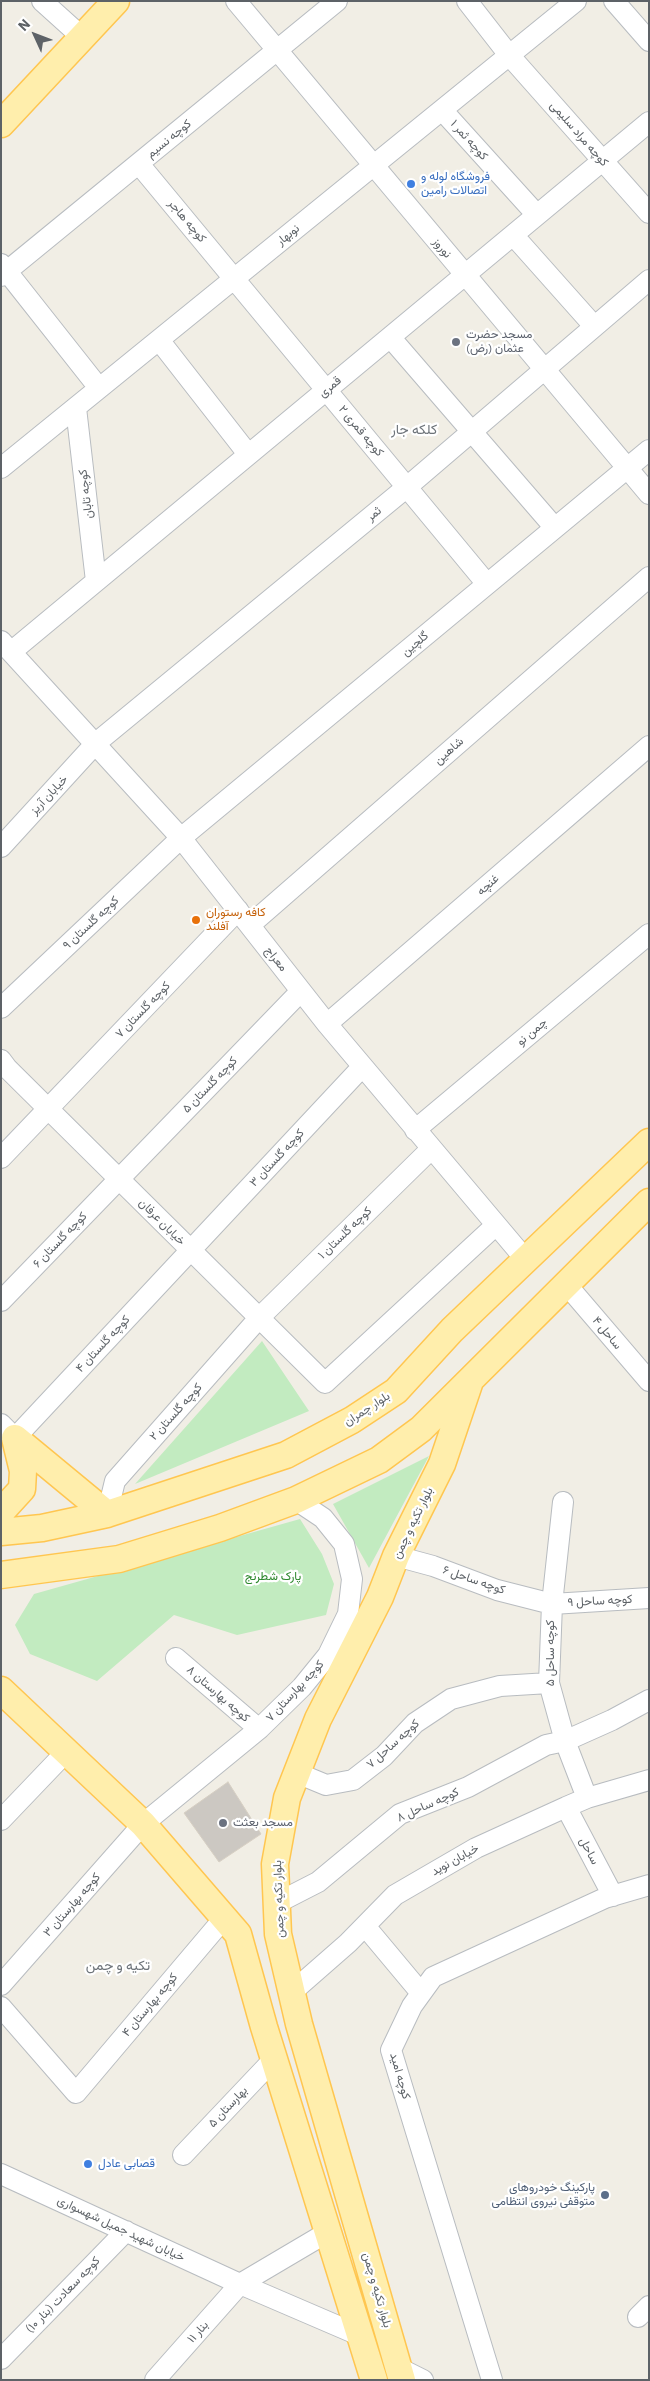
<!DOCTYPE html>
<html>
<head>
<meta charset="utf-8">
<style>
	body { margin:0 }
	#map { position:relative; width:650px; height:2381px; overflow:hidden; background:#f1eee5; font-family:"IBM Plex Sans",sans-serif }
	canvas { display:block }
	.frame { position:absolute; inset:0; border:2px solid #5d6267; pointer-events:none }
	.north { position:absolute; left:10px; top:10px; width:50px; height:50px; -webkit-text-stroke:4px #fff; paint-order:stroke; rotate:313deg; font-size:14px; font-weight:700; line-height:20px; text-align:center; color:#5d6267 }
	.north::after { content:''; display:block; margin:auto; width:18px; height:22px; background:#5d6267; clip-path:polygon(50% 0,100% 100%,50% 72%,0 100%) }
</style>
</head>
<body>
<div id="map">
<canvas width="650" height="2381"></canvas>
<div class="frame"></div>
<div class="north">N</div>
</div>
<script>
const g = document.querySelector('canvas').getContext('2d');
g.lineJoin = 'round';
function fill(path, color) {
  g.fillStyle = color;
  g.fill(path, 'evenodd');
}
function shape(rows) {
  const path = new Path2D();
  for (const r of rows) {
    path.moveTo(r[0], r[1]);
    for (let i = 2; i < r.length; i += 2) path.lineTo(r[i], r[i + 1]);
  }
  return path;
}
function strokePath(path, color, width, dash) {
  g.strokeStyle = color;
  g.lineWidth = width;
  g.lineCap = dash ? 'butt' : 'round';
  g.setLineDash(dash || []);
  g.stroke(path);
}
function label(font, color, halo, rows, align = 'center') {
  g.font = font + ' "IBM Plex Sans",Vazirmatn,sans-serif';
  g.lineWidth = 4.5;
  g.setLineDash([]);
  g.textBaseline = 'middle';
  g.strokeStyle = halo;
  g.fillStyle = color;
  for (const [text, x, y, turn = 0] of rows) {
    g.save();
    g.translate(x, y);
    g.rotate((+turn || 0) * Math.PI / 180);
    g.textAlign = isNaN(turn) ? turn : align;
    if (halo) g.strokeText(text, 0, 0);
    g.fillText(text, 0, 0);
    g.restore();
  }
}
fill(shape([
	[262,1341,309,1411,135,1484],
	[429,1456,369,1568,333,1504],
	[300,1519,322,1554,334,1584,326,1615,237,1635,174,1615,97,1681,30,1654,15,1625,34,1594]
]), '#c2ebc0');
const building = shape([
	[228,1782,261,1834,219,1862,184,1813,228,1782]
]);
fill(building, '#ccc8c2');
strokePath(building, '#d6cfc3', 1);
const minor = shape([
	[42,1,83,38],
	[236,1,649,494],
	[467,1,509,55,649,213],
	[614,1,649,41],
	[442,110,537,215],
	[139,164,487,584],
	[513,235,594,326],
	[1,264,99,388],
	[1,276,337,1],
	[390,337,555,528],
	[159,340,248,454],
	[76,408,96,581],
	[1,468,576,1],
	[1,641,181,838,327,1024,526,1260],
	[11,652,649,122],
	[1,847,96,743,407,487,649,280],
	[250,925,649,577],
	[1,1008,181,838,649,450],
	[327,1024,649,746],
	[1,1060,7,1068,325,1383,496,1225],
	[415,1130,649,934],
	[1,1158,238,910],
	[566,1284,649,1381],
	[1,1301,301,991],
	[1,1424,15,1438,362,1067],
	[563,1502,552,1604,549,1683,565,1741,587,1798],
	[107,1514,115,1481,259,1318,431,1149],
	[396,1556,433,1566,497,1590,552,1604,649,1598],
	[176,1658,259,1729],
	[297,1773,326,1785,353,1780,384,1756,415,1723,451,1699,500,1686,549,1683],
	[566,1807,613,1896],
	[1,1820,66,1752],
	[277,1903,318,1882,400,1814,468,1787,546,1745,565,1741,612,1720,649,1700],
	[365,1926,421,1993],
	[1,1985,143,1824,259,1729,302,1687,328,1655,348,1614,352,1579,344,1544,323,1518,296,1500],
	[292,1992,348,1943,395,1895,476,1848,566,1807,587,1798,649,1780],
	[1,2007,76,2093,225,1917],
	[183,2155,274,2059],
	[1,2174,240,2284,361,2336],
	[638,2317,649,2306],
	[1,2359,126,2231],
	[399,2368,423,2380],
	[155,2380,240,2284,328,2232],
	[492,2380,391,2050,412,2006,433,1977,605,1898,649,1885]
]);
const major = shape([
	[1,124,116,1],
	[15,1438,107,1514],
	[1,1512,22,1489,23,1471,15,1438],
	[1,1532,42,1528,107,1514,286,1455,352,1420,396,1391,452,1330,649,1142],
	[1,1575,119,1559,220,1528,296,1500,379,1460,421,1429,649,1202],
	[1,1690,143,1824,238,1934,264,2027,374,2380],
	[402,2380,299,2024,278,1934,275,1864,287,1798,318,1719,380,1597,396,1556,442,1464,470,1381]
]);
strokePath(minor, '#b8bcc0', 22);
strokePath(major, '#ffc650', 29);
strokePath(minor, '#fff', 20);
strokePath(major, '#ffeeac', 26);
for (const [x, y, r, color] of [
	[411,184,5,"#3f7fe0"],
	[456,342,5,"#6b7280"],
	[196,920,5,"#e8710a"],
	[223,1823,5,"#6b7280"],
	[88,2164,5,"#3f7fe0"],
	[605,2195,5,"#5c6f8a"]
]) {
  const dot = new Path2D();
  dot.arc(x, y, r, 0, 2 * Math.PI);
  g.fillStyle = color;
  g.fill(dot);
  strokePath(dot, '#fff', 2);
}
label('12px', '#5d6267', '#fff', [
	["کوچه مراد سلیمی",579,134,49],
	["کوچه نسیم",169,139,-39],
	["کوچه ثمر ۱",469,140,48],
	["کوچه هاجر",187,221,50],
	["نوبهار",288,235,-39],
	["نوروز",442,248,50],
	["قمری",330,387,-40],
	["کوچه قمری ۲",361,431,50],
	["کوچه تابان",86,494,-97],
	["ثمر",374,514,-40],
	["گلچین",415,644,-40],
	["شاهین",449,751,-41],
	["خیابان آریز",49,795,-47],
	["غنچه",488,885,-41],
	["کوچه گلستان ۹",91,923,-43],
	["معراج",276,959,52],
	["کوچه گلستان ۷",143,1010,-46],
	["چمن نو",532,1032,-40],
	["کوچه گلستان ۵",210,1085,-46],
	["کوچه گلستان ۳",277,1158,-47],
	["خیابان عرفان",162,1222,45],
	["کوچه گلستان ۱",345,1233,-44],
	["کوچه گلستان ۶",60,1240,-46],
	["ساحل ۴",607,1333,50],
	["کوچه گلستان ۴",103,1344,-47],
	["بلوار چمران",367,1409,-33],
	["کوچه گلستان ۲",176,1412,-48],
	["بلوار تکیه و چمن",413,1523,-64],
	["کوچه ساحل ۶",474,1580,19],
	["کوچه ساحل ۹",600,1601,-3],
	["کوچه ساحل ۵",551,1653,-90],
	["کوچه بهارستان ۷",295,1691,-47],
	["کوچه بهارستان ۸",218,1694,41],
	["کوچه ساحل ۷",393,1744,-42],
	["کوچه ساحل ۸",428,1805,-24],
	["ساحل",589,1851,62],
	["خیابان نوید",455,1860,-29],
	["بلوار تکیه و چمن",279,1899,-92],
	["کوچه بهارستان ۳",72,1905,-49],
	["کوچه بهارستان ۴",150,2005,-50],
	["کوچه امید",400,2076,74],
	["بهارستان ۵",228,2107,-47],
	["خیابان شهید جمیل شهسواری",121,2229,25],
	["بلوار تکیه و چمن",377,2290,74],
	["کوچه سعادت (بنار ۱۰)",63,2295,-46],
	["بنار ۱۱",198,2332,-48]
]);
label('12px', '#366cbe', '#fff', [
	["فروشگاه لوله و",421,177],
	["اتصالات رامین",421,191],
	["قصابی عادل",98,2164]
], 'left');
label('12px', '#5b616d', '#fff', [
	["مسجد حضرت",466,335],
	["عثمان (رض)",466,349],
	["مسجد بعثت",233,1823]
], 'left');
label('12px', '#c56008', '#fff', [
	["کافه رستوران",206,913],
	["آفلند",206,927]
], 'left');
label('12px', '#2c872c', '#fff', [
	["پارک شطرنج",273,1577]
]);
label('12px', '#4e5e75', '#fff', [
	["پارکینگ خودروهای",595,2188],
	["متوقفی نیروی انتظامی",595,2202]
], 'right');
label('14px', '#6e747a', '#fff', [
	["کلکه جار",414,430],
	["تکیه و چمن",118,1966]
]);
</script>
</body>
</html>
